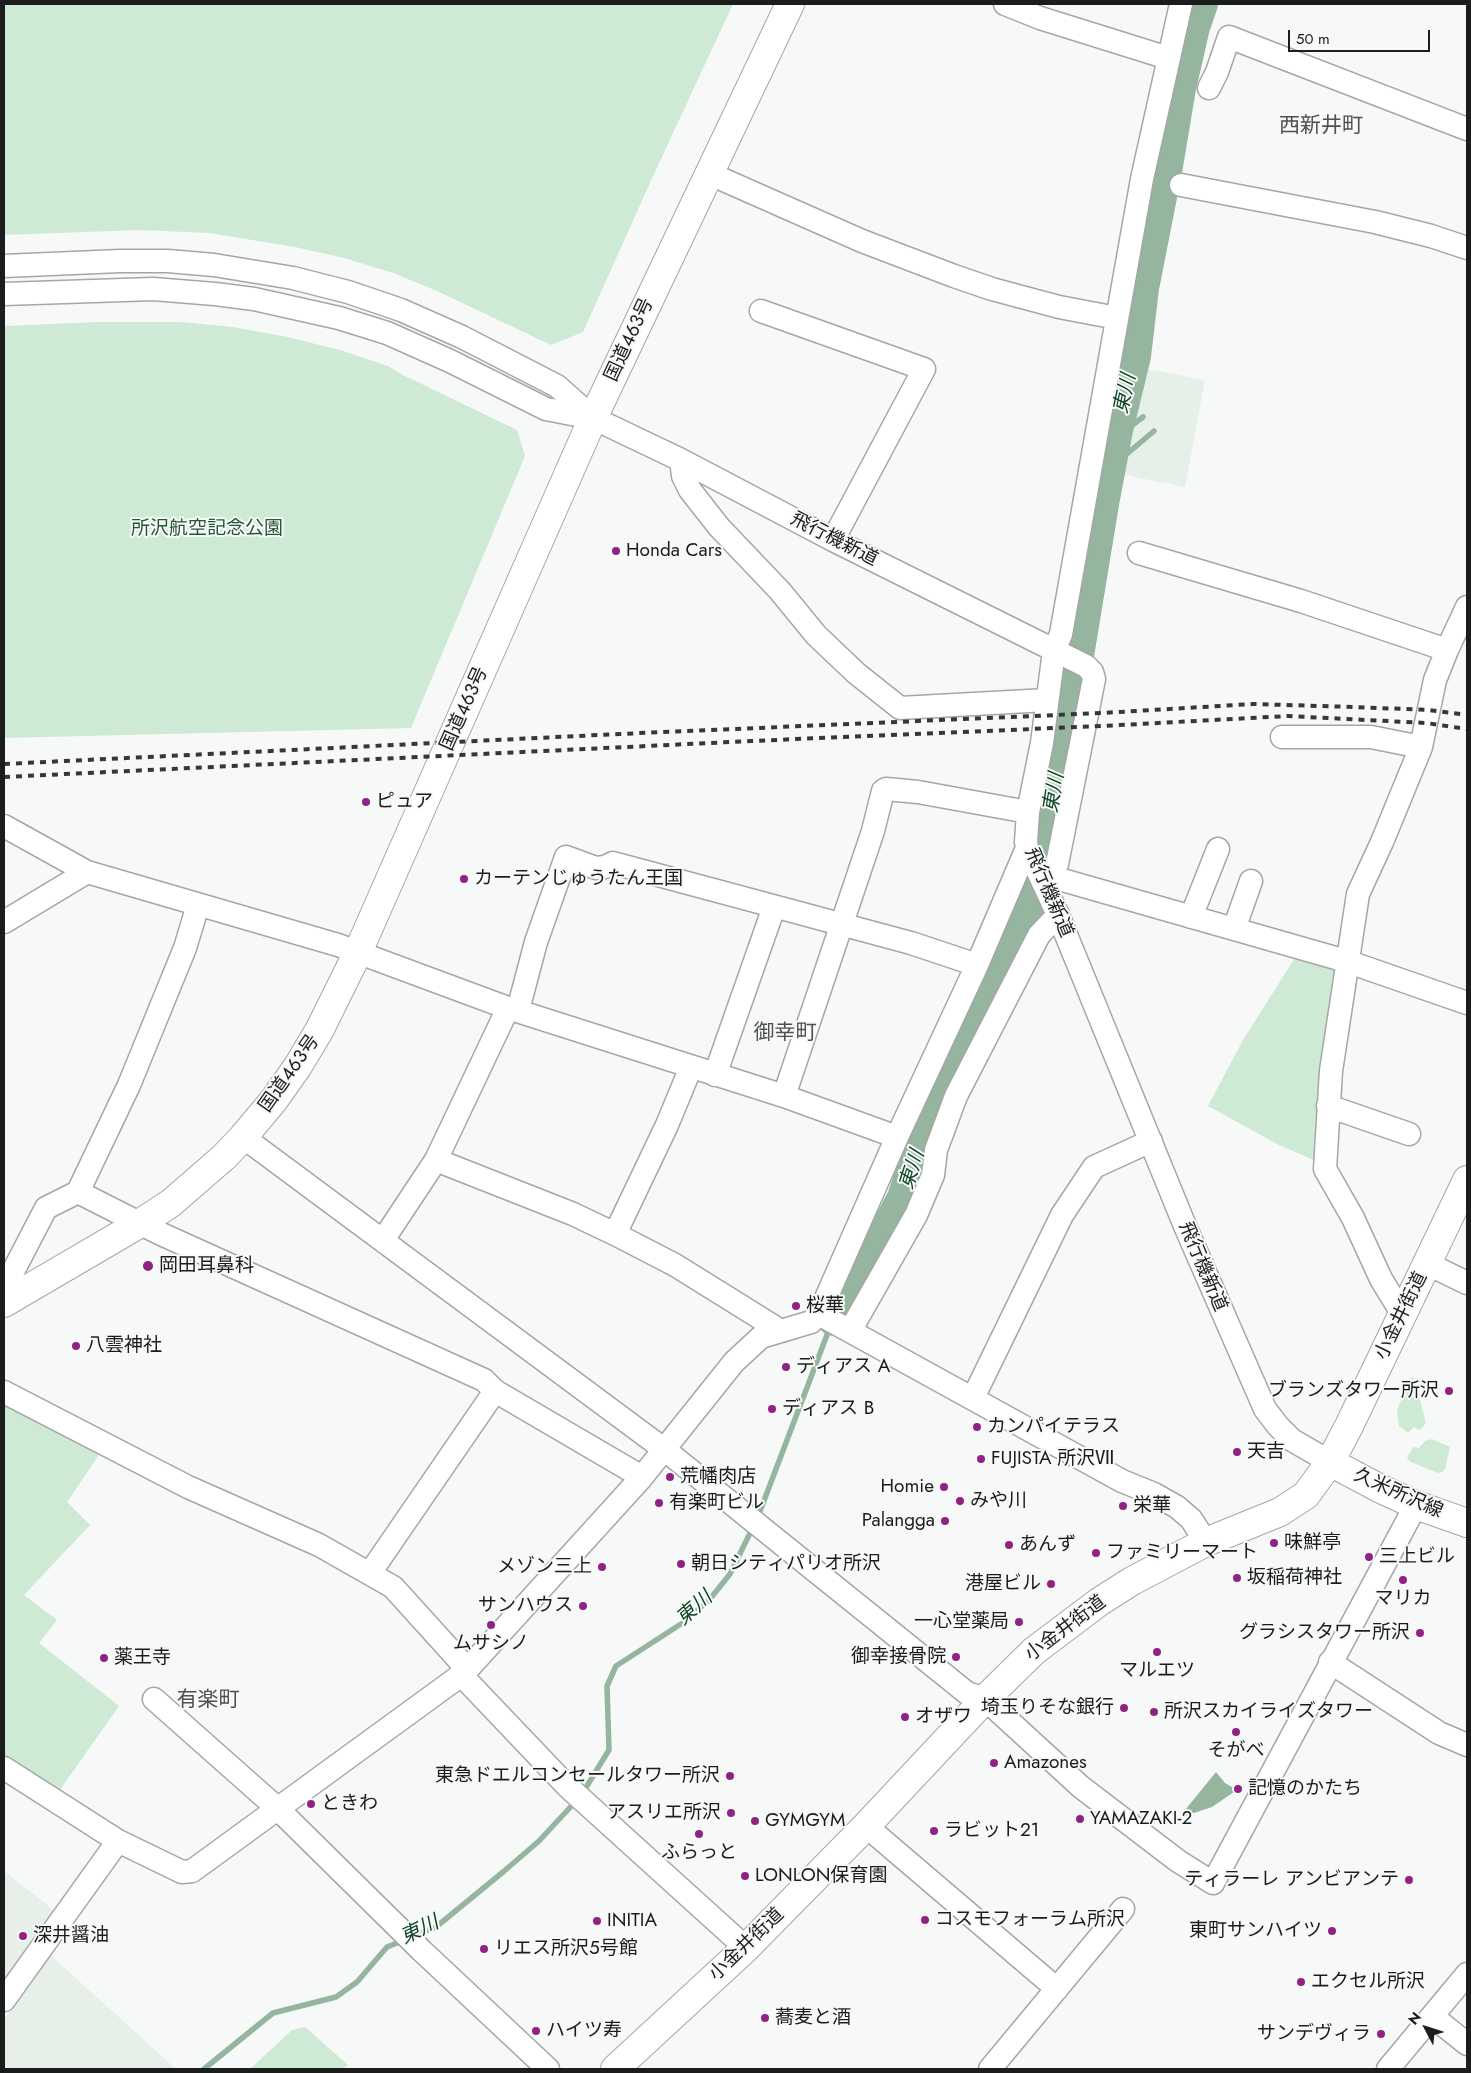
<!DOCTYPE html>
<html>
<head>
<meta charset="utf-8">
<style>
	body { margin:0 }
	#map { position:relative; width:1471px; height:2073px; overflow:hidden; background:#f6f9f7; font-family:Jost,sans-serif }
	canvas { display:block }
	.frame { position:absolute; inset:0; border:5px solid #1b1d1c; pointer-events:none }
	.north { position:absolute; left:1401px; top:2003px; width:50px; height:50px; -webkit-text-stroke:4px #f6f9f7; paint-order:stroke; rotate:310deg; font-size:14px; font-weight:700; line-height:20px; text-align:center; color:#1b1d1c }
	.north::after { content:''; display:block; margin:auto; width:18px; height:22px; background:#1b1d1c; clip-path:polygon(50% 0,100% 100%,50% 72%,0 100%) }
	.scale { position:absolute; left:1288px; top:30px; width:142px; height:22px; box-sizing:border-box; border:2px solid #1b1d1c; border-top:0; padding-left:6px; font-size:15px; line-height:18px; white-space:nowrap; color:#1b1d1c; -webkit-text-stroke:4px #f6f9f7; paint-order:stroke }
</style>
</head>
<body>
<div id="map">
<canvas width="1471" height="2073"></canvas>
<div class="frame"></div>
<div class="north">N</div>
<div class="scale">50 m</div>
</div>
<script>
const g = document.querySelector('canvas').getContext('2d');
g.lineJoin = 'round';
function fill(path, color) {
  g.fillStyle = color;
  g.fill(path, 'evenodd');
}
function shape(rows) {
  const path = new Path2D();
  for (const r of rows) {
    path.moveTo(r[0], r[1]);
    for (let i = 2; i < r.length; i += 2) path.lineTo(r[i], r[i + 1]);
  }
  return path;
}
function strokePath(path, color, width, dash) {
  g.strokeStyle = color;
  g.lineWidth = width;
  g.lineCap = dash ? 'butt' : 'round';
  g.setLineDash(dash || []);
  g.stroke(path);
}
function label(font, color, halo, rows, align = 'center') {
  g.font = font + ' Jost,"Noto Sans JP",sans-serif';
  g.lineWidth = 4;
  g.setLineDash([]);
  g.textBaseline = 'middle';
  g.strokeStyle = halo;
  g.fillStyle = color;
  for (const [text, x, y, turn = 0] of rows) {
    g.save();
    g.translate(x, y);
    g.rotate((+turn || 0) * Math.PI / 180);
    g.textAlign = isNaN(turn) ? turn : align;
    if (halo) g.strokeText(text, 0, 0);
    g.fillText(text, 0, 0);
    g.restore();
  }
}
fill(shape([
	[1141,368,1205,380,1185,487,1120,474],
	[4,1871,60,1915,4,1986],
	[47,1952,176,2069,4,2069,4,2019,28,1988,28,1983]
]), '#e6f0e9');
fill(shape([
	[4,4,733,4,654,174,583,332,551,345,437,291,393,273,344,258,295,247,209,233,139,230,4,235],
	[99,322,181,322,233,327,283,336,340,350,388,366,403,375,517,430,525,456,411,728,4,738,4,326],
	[1298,953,1340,963,1318,1162,1277,1144,1208,1106,1243,1040],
	[1414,1377,1426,1423,1420,1430,1414,1427,1408,1433,1399,1426,1397,1410,1410,1379],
	[4,1402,101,1452,67,1502,90,1525,24,1595,57,1620,39,1643,119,1706,57,1794,4,1760],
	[1432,1439,1450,1447,1445,1469,1442,1472,1438,1473,1411,1462,1407,1458,1413,1447,1419,1448,1425,1441],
	[305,2027,348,2065,344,2069,250,2069,292,2030]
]), '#ceead5');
fill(shape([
	[1216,1772,1225,1783,1237,1790,1212,1807,1182,1817,1181,1815]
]), '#96b59f');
strokePath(shape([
	[1114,439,1143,417],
	[1109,469,1154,431],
	[757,1519,830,1327],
	[582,1794,609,1750,607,1686,616,1666,684,1622,710,1599,730,1574,753,1527],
	[413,1936,436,1927,503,1872,539,1841,576,1801],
	[204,2069,273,2013,336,1997,357,1982,387,1947,402,1941]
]), '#96b59f', 5.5);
strokePath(shape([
	[834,1319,859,1283,904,1198,926,1130,967,1036,1016,945,1028,912,1048,831,1103,498,1116,430,1134,356,1142,288,1166,166,1179,88,1193,27,1201,4]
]), '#96b59f', 34);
const minor = shape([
	[1005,4,1040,18,1168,58],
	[1181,4,1142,179,1061,634,1054,651,1042,743,1028,812,1026,842,1027,848,1058,915,1185,1226,1265,1409,1278,1426,1292,1440,1330,1462],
	[1209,88,1217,72,1229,37,1467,129],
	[708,173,862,241,954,276,992,289,1059,307,1117,318],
	[1181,185,1375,222,1431,236,1467,248],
	[4,266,120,261,168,261,214,265,293,278,348,292,401,310,462,337,557,386,593,418,681,460,833,540,1086,666,1092,672,1094,679,1057,864,1045,885],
	[4,294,153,289,215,294,254,299,339,318,387,333,450,361,546,409,592,418],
	[761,311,924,369,833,540],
	[681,460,683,476,690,490,719,527,780,591,816,635,856,673,900,708,1047,700],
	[1139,553,1301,601,1447,650],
	[1282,737,1371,737,1421,747],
	[4,826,87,872,338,945,508,1008,784,1096,897,1137],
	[1045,885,1059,879,1346,961,1467,1003],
	[1191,917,1218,849],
	[4,922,87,872],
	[1234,929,1251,881],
	[518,1010,536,942,566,857,596,868,605,867,613,863,911,943,977,965],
	[715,1075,774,907],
	[784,1096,873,831,883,791,886,789,918,792,1028,812],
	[1328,1106,1409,1134],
	[243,1137,665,1450,967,1693,985,1699,1081,1787,1178,1861,1213,1883,1416,1505],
	[436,1160,573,1214,615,1234,675,1265,781,1331],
	[78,1192,159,1233,484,1380,495,1391,642,1477],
	[615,1234,667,1125,691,1067],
	[383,1240,436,1160,508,1008],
	[1428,1264,1467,1283],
	[13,1298,5,1287,46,1208,78,1192,129,1085,185,948,198,905],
	[819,1314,1122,1481,1154,1494,1177,1507,1191,1519,1206,1542],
	[1403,1315,1381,1279,1353,1218,1325,1169,1331,1071,1358,894,1382,842,1421,747,1435,680,1447,650,1467,607],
	[850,1331,916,1215,933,1175,936,1150,956,1096,1039,935,1058,915],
	[4,1392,188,1487,319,1545,393,1587,460,1661,467,1681,567,1786,746,1948],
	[973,1398,1062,1215,1094,1167,1151,1141],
	[370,1573,495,1391],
	[1330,1662,1439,1733,1467,1745],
	[154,1699,277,1808,422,1951,548,2069],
	[4,1768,118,1841,182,1872,192,1871,464,1673,642,1477,734,1362,761,1337,811,1322,819,1314,897,1137,977,965,1027,848],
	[866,1826,1057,1989],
	[4,2000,118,1841],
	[1432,2016,1467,2044],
	[990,2069,1123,1909],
	[1388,2069,1467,1974]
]);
const major = shape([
	[1330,1462,1379,1488,1416,1505,1467,1523],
	[615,2069,746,1948,866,1826,985,1699,1034,1651,1099,1602,1132,1581,1206,1542,1280,1512,1306,1495,1330,1462,1349,1426,1467,1180]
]);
const highway = shape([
	[4,1303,139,1224,171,1203,224,1157,243,1137,274,1100,298,1066,320,1029,358,952,593,418,790,4]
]);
strokePath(minor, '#a4a7a5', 25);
strokePath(major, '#a4a7a5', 30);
strokePath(highway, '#a4a7a5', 30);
strokePath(minor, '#fff', 22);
strokePath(major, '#fff', 28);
strokePath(highway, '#fff', 28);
strokePath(shape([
	[4,764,619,734,1102,713,1253,704,1354,707,1429,710,1467,715],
	[4,777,751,741,1102,726,1288,716,1426,723,1467,729]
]), '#363837', 4, [6, 6]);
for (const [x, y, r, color] of [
	[616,551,5,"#912283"],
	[366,802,5,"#912283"],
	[464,879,5,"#912283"],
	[148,1266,6,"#912283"],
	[796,1306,5,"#912283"],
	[76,1346,5,"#912283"],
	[786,1367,5,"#912283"],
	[1449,1391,5,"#912283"],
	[772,1409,5,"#912283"],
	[977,1427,5,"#912283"],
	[1237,1452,5,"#912283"],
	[981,1459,5,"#912283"],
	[670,1477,5,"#912283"],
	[944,1487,5,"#912283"],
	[960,1501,5,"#912283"],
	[659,1503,5,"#912283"],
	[1123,1506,5,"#912283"],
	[945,1521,5,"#912283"],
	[1274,1543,5,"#912283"],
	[1009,1545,5,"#912283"],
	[1096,1553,5,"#912283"],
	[1369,1557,5,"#912283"],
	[681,1564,5,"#912283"],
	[602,1567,5,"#912283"],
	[1237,1578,5,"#912283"],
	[1403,1580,5,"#912283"],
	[1051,1584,5,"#912283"],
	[583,1606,5,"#912283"],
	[1019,1622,5,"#912283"],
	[491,1625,5,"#912283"],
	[1420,1633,5,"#912283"],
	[1157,1652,5,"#912283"],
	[956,1657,5,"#912283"],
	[104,1658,5,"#912283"],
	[1124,1708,5,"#912283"],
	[1154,1712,5,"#912283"],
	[905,1717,5,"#912283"],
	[1236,1732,5,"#912283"],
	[994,1763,5,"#912283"],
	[730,1776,5,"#912283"],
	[1238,1789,5,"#912283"],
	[311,1804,5,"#912283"],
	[731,1813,5,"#912283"],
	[1080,1819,5,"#912283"],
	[755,1821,5,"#912283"],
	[934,1831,5,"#912283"],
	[699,1834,5,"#912283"],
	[745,1876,5,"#912283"],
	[1409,1880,5,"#912283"],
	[925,1920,5,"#912283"],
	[597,1921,5,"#912283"],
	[1332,1931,5,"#912283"],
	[23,1936,5,"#912283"],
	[484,1949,5,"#912283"],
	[1301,1982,5,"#912283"],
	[765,2018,5,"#912283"],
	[536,2031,5,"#912283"],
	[1381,2034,5,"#912283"]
]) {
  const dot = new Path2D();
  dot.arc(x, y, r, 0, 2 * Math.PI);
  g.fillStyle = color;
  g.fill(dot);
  strokePath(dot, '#f6f9f7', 2);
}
label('19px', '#1b1d1c', '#f6f9f7', [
	["国道463号",630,340,-65],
	["飛行機新道",834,540,27],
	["国道463号",465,709,-66],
	["飛行機新道",1048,893,67],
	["国道463号",290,1074,-55],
	["飛行機新道",1202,1267,67],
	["小金井街道",1402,1316,-64],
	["久米所沢線",1398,1494,24],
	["小金井街道",1066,1629,-37],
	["小金井街道",747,1945,-44]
]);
label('19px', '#245737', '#f6f9f7', [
	["所沢航空記念公園",207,529]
]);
label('19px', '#1b1d1c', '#f6f9f7', [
	["Honda Cars",626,551],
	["ピュア",376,802],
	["カーテンじゅうたん王国",474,879],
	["岡田耳鼻科",159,1266],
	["桜華",806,1306],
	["八雲神社",86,1346],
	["ディアス A",796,1367],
	["ブランズタワー所沢",1439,1391,"right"],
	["ディアス B",782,1409],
	["カンパイテラス",987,1427],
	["天吉",1247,1452],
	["FUJISTA 所沢Ⅶ",991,1459],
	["荒幡肉店",680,1477],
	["Homie",934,1487,"right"],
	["みや川",970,1501],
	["有楽町ビル",669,1503],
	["栄華",1133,1506],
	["Palangga",935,1521,"right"],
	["味鮮亭",1284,1543],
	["あんず",1019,1545],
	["ファミリーマート",1106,1553],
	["三上ビル",1379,1557],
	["朝日シティパリオ所沢",691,1564],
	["メゾン三上",592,1567,"right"],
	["坂稲荷神社",1247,1578],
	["港屋ビル",1041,1584,"right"],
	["マリカ",1403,1599,"center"],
	["サンハウス",573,1606,"right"],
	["一心堂薬局",1009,1622,"right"],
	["グラシスタワー所沢",1410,1633,"right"],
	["ムサシノ",491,1644,"center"],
	["御幸接骨院",946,1657,"right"],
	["薬王寺",114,1658],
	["マルエツ",1157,1671,"center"],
	["埼玉りそな銀行",1114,1708,"right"],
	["所沢スカイライズタワー",1164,1712],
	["オザワ",915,1717],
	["そがべ",1236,1751,"center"],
	["Amazones",1004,1763],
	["東急ドエルコンセールタワー所沢",720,1776,"right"],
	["記憶のかたち",1248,1789],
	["ときわ",321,1804],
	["アスリエ所沢",721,1813,"right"],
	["YAMAZAKI-2",1090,1819],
	["GYMGYM",765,1821],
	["ラビット21",944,1831],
	["ふらっと",699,1853,"center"],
	["LONLON保育園",755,1876],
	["ティラーレ アンビアンテ",1399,1880,"right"],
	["コスモフォーラム所沢",935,1920],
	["INITIA",607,1921],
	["東町サンハイツ",1322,1931,"right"],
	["深井醤油",33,1936],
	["リエス所沢5号館",494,1949],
	["エクセル所沢",1311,1982],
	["蕎麦と酒",775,2018],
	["ハイツ寿",546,2031],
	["サンデヴィラ",1371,2034,"right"]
], 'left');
label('italic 20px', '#0e4325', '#f6f9f7', [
	["東川",1126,394,-78],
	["東川",1055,793,-81],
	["東川",913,1170,-72],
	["東川",695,1609,-42],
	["東川",420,1931,-26]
]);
label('21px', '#4e514f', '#f6f9f7', [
	["西新井町",1321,127],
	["御幸町",785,1034],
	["有楽町",208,1701]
]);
</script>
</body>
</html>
